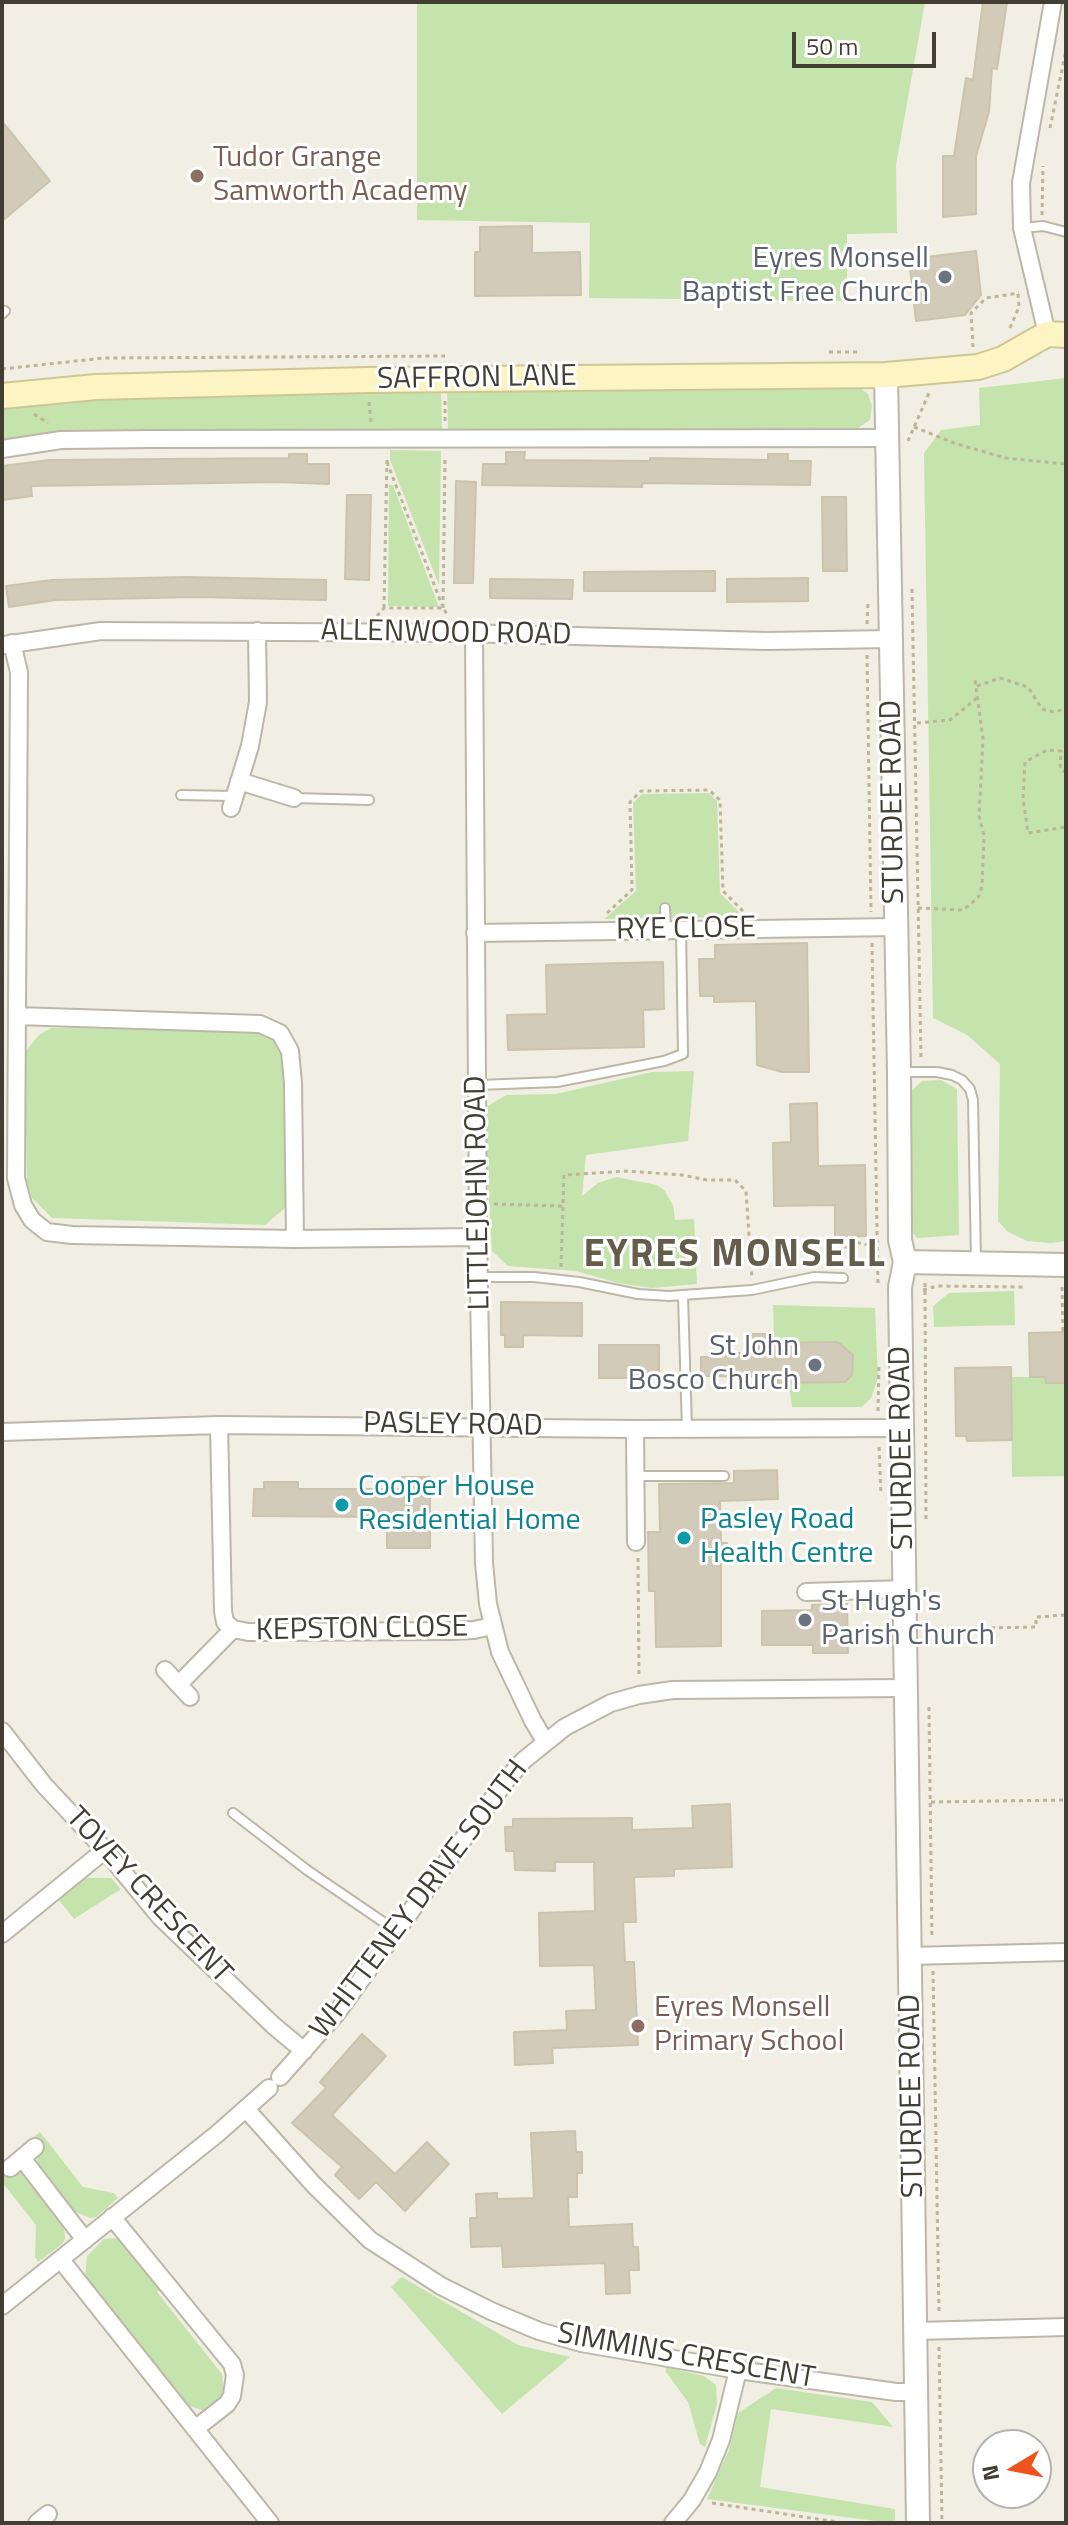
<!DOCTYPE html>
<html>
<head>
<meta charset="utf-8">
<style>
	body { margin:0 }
	#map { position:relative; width:1068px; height:2525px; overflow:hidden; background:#f1eee3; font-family:"Titillium Web",sans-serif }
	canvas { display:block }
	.frame { position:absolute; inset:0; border:4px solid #423e34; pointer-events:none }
	.north { position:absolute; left:972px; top:2429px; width:80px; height:80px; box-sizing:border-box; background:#fff; border:2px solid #b3b2ae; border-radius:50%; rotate:260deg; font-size:22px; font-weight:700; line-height:32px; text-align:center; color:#423e34 }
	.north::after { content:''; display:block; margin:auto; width:28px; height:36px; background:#ef531c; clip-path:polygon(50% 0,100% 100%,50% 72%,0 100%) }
	.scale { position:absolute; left:792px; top:32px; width:144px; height:36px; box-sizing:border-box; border:4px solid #423e34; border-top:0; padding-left:10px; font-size:24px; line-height:28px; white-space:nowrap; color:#423e34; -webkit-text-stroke:6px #fff; paint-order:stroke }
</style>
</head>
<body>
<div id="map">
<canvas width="1068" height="2525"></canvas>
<div class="frame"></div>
<div class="north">N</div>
<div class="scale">50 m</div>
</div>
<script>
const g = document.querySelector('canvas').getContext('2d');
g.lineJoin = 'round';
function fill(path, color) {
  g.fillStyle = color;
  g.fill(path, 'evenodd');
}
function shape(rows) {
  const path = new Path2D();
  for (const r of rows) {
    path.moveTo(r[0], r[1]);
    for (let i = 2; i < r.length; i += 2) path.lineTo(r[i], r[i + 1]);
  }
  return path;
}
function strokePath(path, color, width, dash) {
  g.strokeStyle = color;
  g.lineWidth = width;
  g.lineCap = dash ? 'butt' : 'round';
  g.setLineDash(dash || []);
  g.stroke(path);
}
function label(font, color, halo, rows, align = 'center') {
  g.font = font + ' "Titillium Web",sans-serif';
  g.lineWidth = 6;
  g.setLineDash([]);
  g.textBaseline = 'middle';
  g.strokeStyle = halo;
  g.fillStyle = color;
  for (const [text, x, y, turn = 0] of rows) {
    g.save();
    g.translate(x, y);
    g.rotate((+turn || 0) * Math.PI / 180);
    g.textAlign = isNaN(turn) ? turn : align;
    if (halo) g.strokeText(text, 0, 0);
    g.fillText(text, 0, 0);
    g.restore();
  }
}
fill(shape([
	[417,2,925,2,896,165,897,233,847,234,847,301,589,298,590,223,417,220],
	[1066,378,1066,1241,1051,1243,1027,1241,1008,1232,998,1221,1000,1064,967,1035,933,1018,924,453,941,430,980,425,979,388],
	[858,387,868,394,872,406,870,420,858,428,448,430,447,390],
	[441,392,442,431,117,431,2,439,2,405,92,396],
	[390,450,441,451,439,585,390,460],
	[389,485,393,485,439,607,388,606],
	[709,793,717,801,720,893,744,917,604,919,636,891,633,803,642,794],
	[51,1028,259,1030,273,1039,284,1060,285,1208,265,1225,52,1218,32,1198,27,1182,25,1081,26,1051,39,1035],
	[694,1071,688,1141,586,1155,582,1196,598,1183,616,1177,657,1185,664,1190,673,1205,675,1220,694,1219,697,1284,652,1288,618,1283,576,1271,508,1266,492,1251,483,1109,506,1095,556,1094,652,1072],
	[941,1080,957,1089,959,1235,917,1238,909,1228,908,1094,922,1081],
	[1014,1291,1015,1325,934,1327,933,1306,949,1293],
	[773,1305,875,1308,878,1378,871,1398,862,1407,792,1407,789,1383,845,1382,852,1375,853,1355,835,1347,835,1342,774,1342],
	[1011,1377,1045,1377,1046,1383,1066,1383,1066,1476,1012,1477],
	[85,1878,111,1878,121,1889,74,1919,58,1899],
	[40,2132,83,2187,114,2193,118,2198,96,2217,90,2218,71,2210,38,2168,37,2156,41,2153,30,2140],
	[3,2162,13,2175,17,2172,28,2176,64,2225,65,2239,62,2244,38,2262,35,2256,36,2225,2,2182],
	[116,2238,127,2245,161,2288,157,2292,222,2374,225,2398,216,2407,204,2411,184,2404,85,2279,87,2256,104,2239],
	[402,2277,518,2345,570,2357,502,2414,391,2287],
	[666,2367,704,2376,716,2385,717,2404,705,2447,700,2444,688,2402,666,2372],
	[776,2388,872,2402,893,2427,771,2409,760,2487,895,2509,895,2520,891,2523,707,2499,729,2450,738,2413]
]), '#c5e4ad');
const building = shape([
	[983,2,1007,2,997,69,992,68,989,112,976,156,976,214,943,217,943,156,954,156,966,78,973,80,983,2],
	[2,121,50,181,2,221,2,121],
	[532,226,532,253,580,252,581,295,475,296,475,252,480,252,480,227,532,226],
	[976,251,981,295,965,315,916,321,909,259,976,251],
	[506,452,525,452,524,460,650,461,650,458,768,460,768,454,788,454,788,461,811,461,810,485,642,483,642,487,482,485,483,464,506,464,506,452],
	[289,454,307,454,307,464,329,464,329,484,277,482,31,486,32,496,3,500,2,466,50,460,289,458,289,454],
	[456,481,476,482,473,583,454,583,456,481],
	[347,495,371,495,369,580,345,579,347,495],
	[822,497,846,497,847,571,823,571,822,497],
	[715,571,715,591,584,591,584,572,715,571],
	[186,577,326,580,326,600,197,597,56,600,9,607,6,586,52,580,186,577],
	[808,578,808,601,727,602,727,579,808,578],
	[490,579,573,580,572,599,490,598,490,579],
	[807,943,809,1072,782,1072,757,1065,756,1001,714,1002,714,996,700,996,699,959,715,959,715,945,807,943],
	[663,962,664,1009,643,1010,644,1047,508,1050,507,1015,547,1014,546,965,663,962],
	[817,1103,818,1166,865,1165,866,1236,835,1237,835,1205,774,1206,773,1143,791,1142,790,1104,817,1103],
	[501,1302,582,1303,582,1336,523,1335,523,1347,505,1347,505,1335,501,1335,501,1302],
	[1066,1332,1066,1383,1046,1383,1045,1377,1030,1377,1029,1333,1066,1332],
	[752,1334,766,1334,766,1343,838,1342,853,1355,852,1375,845,1382,778,1383,778,1377,701,1376,701,1357,718,1357,718,1353,751,1353,752,1334],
	[599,1345,659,1345,659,1378,599,1378,599,1345],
	[1011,1367,1012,1440,967,1441,966,1436,956,1436,955,1368,1011,1367],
	[777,1470,778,1499,720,1501,721,1543,727,1543,727,1560,721,1560,721,1646,656,1647,655,1591,649,1591,648,1532,660,1532,659,1484,734,1483,734,1471,777,1470],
	[402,1477,430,1477,430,1548,387,1548,387,1517,253,1516,254,1489,264,1489,264,1482,298,1482,298,1489,402,1489,402,1477],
	[847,1604,848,1653,813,1653,813,1645,762,1645,762,1611,812,1610,812,1605,847,1604],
	[730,1804,732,1867,674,1869,674,1876,634,1877,636,1922,623,1922,625,1962,634,1962,638,2045,552,2048,553,2063,515,2065,514,2032,567,2030,566,2011,596,2010,594,1965,540,1966,539,1913,595,1911,594,1862,555,1862,555,1871,515,1870,514,1851,506,1851,505,1827,513,1827,513,1819,632,1818,632,1830,693,1828,692,1806,730,1804],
	[362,2034,386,2056,332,2115,395,2174,427,2142,449,2164,405,2211,376,2182,359,2199,335,2175,342,2167,292,2123,326,2088,320,2082,362,2034],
	[575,2131,576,2152,582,2152,582,2173,577,2173,577,2197,568,2197,569,2227,632,2224,633,2247,638,2247,639,2270,629,2270,630,2293,606,2294,605,2263,503,2267,502,2246,471,2247,470,2218,477,2218,476,2194,497,2193,497,2199,534,2198,531,2133,575,2131]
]);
fill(building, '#d2cbb9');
strokePath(building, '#ccc3ad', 2);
const service = shape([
	[1023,228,1043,226,1066,232],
	[2,314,5,311],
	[181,795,234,796],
	[294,798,369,800],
	[665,908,666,930],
	[902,1072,937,1072,952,1075,962,1080,970,1089,973,1100,976,1261],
	[478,1085,557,1082,664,1061,683,1054,681,930],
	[480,1277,534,1277,579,1282,638,1294,669,1296,752,1290,814,1277,843,1278],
	[683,1296,687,1429],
	[636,1476,724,1476],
	[233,1813,307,1870,395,1930]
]);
const minor = shape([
	[1047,334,1022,228,1021,183,1053,2],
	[2,449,61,440,150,439,888,438],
	[474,633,478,1237,484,1563,488,1604,500,1652,533,1721,545,1741],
	[12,643,19,672,16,1178,23,1205,32,1220,47,1232,72,1235,295,1239,478,1237],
	[4,645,101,631,460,633,767,641,891,639],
	[239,781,294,798],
	[231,808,250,746,258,702,257,631],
	[475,933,896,927],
	[17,1016,260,1024,280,1033,290,1051,293,1083,295,1239],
	[219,1425,223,1611,225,1622,233,1629,248,1632,452,1631,474,1630,492,1626],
	[635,1429,636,1542],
	[2,1432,219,1425,635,1429,903,1428],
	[806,1592,905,1589],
	[165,1670,190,1697],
	[179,1684,233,1629],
	[2,1731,44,1785,105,1850,160,1917,274,2026,304,2051],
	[2,1934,105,1850],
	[910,1956,1066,1952],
	[280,2077,336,2014,507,1779,524,1760,565,1727,611,1703,639,1695,673,1690,905,1688],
	[246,2109,314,2185,370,2240,441,2286,491,2311,539,2331,581,2343,738,2370,896,2392,918,2392],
	[22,2158,85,2240],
	[10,2168,35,2147],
	[112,2217,232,2364,235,2375,232,2396,227,2404,195,2429],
	[61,2260,270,2523],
	[2,2306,217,2134,269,2088],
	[917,2331,1066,2327],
	[37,2523,48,2514],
	[673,2523,692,2500,708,2472,721,2440,738,2370]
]);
const tertiary = shape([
	[886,375,899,1072,900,1240,905,1262,900,1287,918,2523],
	[905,1262,1066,1265]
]);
const secondary = shape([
	[2,396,96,387,367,380,886,375,978,367,1003,359,1047,334,1066,335]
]);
strokePath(service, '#bcb7a7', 12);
strokePath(minor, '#bcb7a7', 20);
strokePath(tertiary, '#bcb7a7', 26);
strokePath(secondary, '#cfc695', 28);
strokePath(shape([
	[1050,128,1066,50],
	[1042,215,1043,166],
	[1010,328,1019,307,1018,294],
	[973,347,971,313,986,298,1019,293],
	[829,352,857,352],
	[2,369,104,358,445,356],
	[369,402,371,422],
	[34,414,48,423],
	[445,421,445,400],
	[914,427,954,443,1005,458,1066,464],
	[908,441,929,393],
	[387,462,442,605],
	[912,589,921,1057],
	[384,608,387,456],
	[443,608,445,456],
	[377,616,384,608,443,608,447,614],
	[867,624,868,603],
	[867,655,871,912],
	[977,686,1000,678,1028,687,1042,709,1054,712,1066,709],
	[917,723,950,720,977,698],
	[1066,773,1060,768,1061,751,1047,750,1025,762,1023,798,1028,833,1066,827],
	[918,908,963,910,978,898,982,886,984,836,979,816,983,739,975,680],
	[607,913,632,890,630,802,641,791,709,790,720,800,723,891,743,911],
	[872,943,878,1287],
	[494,1204,562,1206],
	[841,1263,840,1257,850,1241,877,1247],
	[561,1267,564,1175,626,1171,682,1175,707,1180,735,1180,746,1191,752,1278],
	[925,1283,926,1523],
	[1062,1287,1063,1332],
	[923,1290,937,1286,1023,1287],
	[878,1411,879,1363],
	[879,1447,881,1495],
	[638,1558,639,1678],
	[927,1629,1036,1627,1036,1617,1066,1615],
	[929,1707,932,1939],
	[931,1802,1066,1800],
	[933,1971,939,2311],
	[1066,2067,1066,2130],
	[939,2347,942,2523],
	[712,2503,844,2523]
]), '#bdb499', 3, [4, 4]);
strokePath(service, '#fff', 8);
strokePath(minor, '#fff', 16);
strokePath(tertiary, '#fff', 22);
strokePath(secondary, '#fcf4c2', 24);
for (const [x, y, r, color] of [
	[197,176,8,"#8d6e63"],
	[945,277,8,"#6b7280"],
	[815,1365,8,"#6b7280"],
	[342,1505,8,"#0f9aa8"],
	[684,1538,8,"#0f9aa8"],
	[805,1620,8,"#6b7280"],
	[638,2026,8,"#8d6e63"]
]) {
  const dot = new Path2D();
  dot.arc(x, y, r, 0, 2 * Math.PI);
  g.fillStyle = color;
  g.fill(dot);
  strokePath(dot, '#fff', 3);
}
label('30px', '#785e54', '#fff', [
	["Tudor Grange",213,159],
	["Samworth Academy",213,193],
	["Eyres Monsell",654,2009],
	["Primary School",654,2043]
], 'left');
label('30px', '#5b616d', '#fff', [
	["Eyres Monsell",929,260],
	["Baptist Free Church",929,294],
	["St John",799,1348],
	["Bosco Church",799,1382],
	["St Hugh's",821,1603,"left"],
	["Parish Church",821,1637,"left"]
], 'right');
label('30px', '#423e34', '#fff', [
	["SAFFRON LANE",477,379,-1],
	["ALLENWOOD ROAD",446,634,1],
	["STURDEE ROAD",894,802,-91],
	["RYE CLOSE",686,930,-1],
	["LITTLEJOHN ROAD",479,1193,-91],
	["PASLEY ROAD",453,1426,1],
	["STURDEE ROAD",903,1448,-91],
	["KEPSTON CLOSE",362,1630,-1],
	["TOVEY CRESCENT",148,1896,47],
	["WHITTENEY DRIVE SOUTH",420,1900,-53],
	["STURDEE ROAD",913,2096,-91],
	["SIMMINS CRESCENT",686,2357,10]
]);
label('30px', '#0d838f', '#fff', [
	["Cooper House",358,1488],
	["Residential Home",358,1522],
	["Pasley Road",700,1521],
	["Health Centre",700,1555]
], 'left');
g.letterSpacing = '2px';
label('bold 38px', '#645d4c', '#fff', [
	["EYRES MONSELL",735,1257]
]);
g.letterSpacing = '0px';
</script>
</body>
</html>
